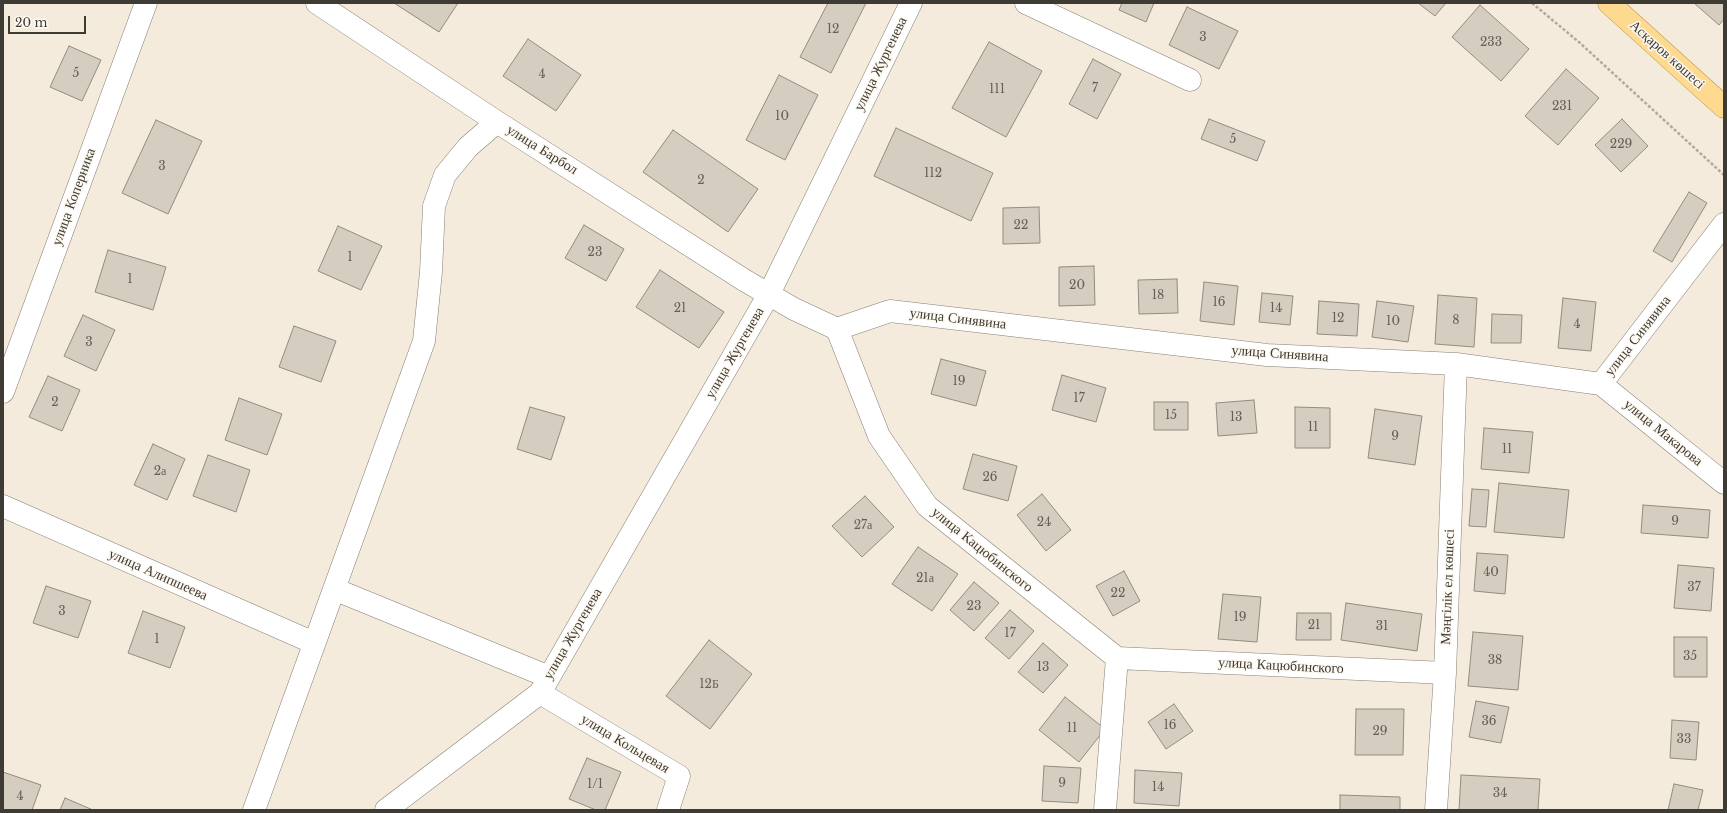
<!DOCTYPE html>
<html>
<head>
<meta charset="utf-8">
<style>
	body { margin:0 }
	#map { position:relative; width:1727px; height:813px; overflow:hidden; background:#f4ebdd; font-family:"Libre Baskerville",serif }
	canvas { display:block }
	.frame { position:absolute; inset:0; border:4px solid #3e3b35; pointer-events:none }
	.scale { position:absolute; left:8px; top:16px; width:78px; height:18px; box-sizing:border-box; border:2px solid #3e3b35; border-top:0; padding-left:5px; font-size:12px; line-height:14px; white-space:nowrap; color:#3e3b35; -webkit-text-stroke:3px #fef9f0; paint-order:stroke }
</style>
</head>
<body>
<div id="map">
<canvas width="1727" height="813"></canvas>
<div class="frame"></div>
<div class="scale">20 m</div>
</div>
<script>
const g = document.querySelector('canvas').getContext('2d');
g.lineJoin = 'round';
function fill(path, color) {
  g.fillStyle = color;
  g.fill(path, 'evenodd');
}
function shape(rows) {
  const path = new Path2D();
  for (const r of rows) {
    path.moveTo(r[0], r[1]);
    for (let i = 2; i < r.length; i += 2) path.lineTo(r[i], r[i + 1]);
  }
  return path;
}
function strokePath(path, color, width, dash) {
  g.strokeStyle = color;
  g.lineWidth = width;
  g.lineCap = dash ? 'butt' : 'round';
  g.setLineDash(dash || []);
  g.stroke(path);
}
function label(font, color, halo, rows, align = 'center') {
  g.font = font + ' "Libre Baskerville",serif';
  g.lineWidth = 3;
  g.setLineDash([]);
  g.textBaseline = 'middle';
  g.strokeStyle = halo;
  g.fillStyle = color;
  for (const [text, x, y, turn = 0] of rows) {
    g.save();
    g.translate(x, y);
    g.rotate((+turn || 0) * Math.PI / 180);
    g.textAlign = isNaN(turn) ? turn : align;
    if (halo) g.strokeText(text, 0, 0);
    g.fillText(text, 0, 0);
    g.restore();
  }
}
const building = shape([
	[394,3,458,3,439,32,394,3],
	[828,3,866,3,831,73,800,57,828,3],
	[1122,3,1154,3,1146,22,1119,10,1122,3],
	[1418,3,1446,3,1435,16,1418,3],
	[1694,3,1724,3,1724,19,1719,25,1694,3],
	[1480,5,1529,49,1501,81,1452,37,1480,5],
	[1187,7,1238,31,1219,69,1169,45,1187,7],
	[528,39,581,75,556,111,503,76,528,39],
	[989,42,1042,71,1006,137,952,108,989,42],
	[69,46,101,60,82,101,50,87,69,46],
	[1093,59,1121,74,1097,119,1069,104,1093,59],
	[1566,69,1599,98,1558,145,1525,116,1566,69],
	[779,75,818,95,785,160,746,140,779,75],
	[1209,119,1265,141,1257,161,1201,139,1209,119],
	[1622,119,1648,146,1621,172,1595,145,1622,119],
	[156,120,202,141,168,214,122,193,156,120],
	[896,128,993,173,971,221,874,176,896,128],
	[673,130,758,189,728,232,643,172,673,130],
	[1689,192,1707,203,1672,262,1653,251,1689,192],
	[1039,207,1040,243,1003,244,1003,208,1039,207],
	[584,225,624,249,606,281,565,258,584,225],
	[338,226,382,246,361,290,318,271,338,226],
	[108,250,166,267,153,310,95,292,108,250],
	[1094,266,1095,305,1059,306,1059,267,1094,266],
	[660,270,724,312,699,348,636,307,660,270],
	[1177,279,1178,313,1139,314,1138,280,1177,279],
	[1204,282,1238,286,1234,325,1200,321,1204,282],
	[1262,293,1293,296,1290,325,1259,322,1262,293],
	[1438,295,1477,298,1474,347,1435,344,1438,295],
	[1563,298,1596,302,1591,351,1558,348,1563,298],
	[1319,301,1359,304,1357,336,1317,334,1319,301],
	[1377,301,1414,306,1408,342,1372,337,1377,301],
	[1492,314,1522,315,1521,343,1491,343,1492,314],
	[83,315,115,330,96,371,64,356,83,315],
	[294,326,336,341,321,382,279,367,294,326],
	[941,359,986,371,976,406,931,394,941,359],
	[1062,375,1106,388,1096,422,1052,410,1062,375],
	[48,376,80,390,62,431,29,417,48,376],
	[239,398,282,414,267,455,225,440,239,398],
	[1254,400,1257,433,1218,436,1216,403,1254,400],
	[1154,402,1188,402,1188,430,1154,430,1154,402],
	[530,407,565,417,551,460,517,449,530,407],
	[1295,407,1330,408,1330,448,1295,448,1295,407],
	[1375,409,1422,416,1415,465,1368,458,1375,409],
	[1484,428,1533,432,1529,473,1481,469,1484,428],
	[153,444,185,459,167,500,134,485,153,444],
	[973,454,1017,466,1008,501,963,489,973,454],
	[208,455,250,470,236,512,193,496,208,455],
	[1499,483,1569,490,1564,538,1494,532,1499,483],
	[1472,489,1489,490,1486,527,1469,526,1472,489],
	[1042,494,1071,530,1046,551,1017,515,1042,494],
	[865,496,894,527,862,557,832,526,865,496],
	[1643,505,1710,510,1708,538,1641,533,1643,505],
	[918,547,958,574,932,611,892,584,918,547],
	[1477,553,1508,555,1505,594,1474,591,1477,553],
	[1678,565,1714,568,1711,611,1674,608,1678,565],
	[1124,571,1140,601,1113,616,1096,586,1124,571],
	[974,582,999,603,974,631,950,610,974,582],
	[46,586,91,601,78,638,33,623,46,586],
	[1223,594,1261,597,1257,642,1218,639,1223,594],
	[1346,603,1422,614,1417,651,1341,640,1346,603],
	[1010,610,1034,631,1009,659,985,638,1010,610],
	[143,611,185,627,170,668,128,653,143,611],
	[1297,613,1331,613,1331,640,1296,640,1297,613],
	[1473,632,1523,636,1518,690,1468,686,1473,632],
	[1674,637,1707,637,1707,677,1674,677,1674,637],
	[709,640,752,674,710,729,666,696,709,640],
	[1043,643,1068,665,1043,693,1018,672,1043,643],
	[1065,697,1105,729,1079,762,1039,730,1065,697],
	[1476,701,1509,707,1501,743,1469,737,1476,701],
	[1174,704,1193,731,1166,749,1148,722,1174,704],
	[1356,709,1404,709,1403,755,1355,755,1356,709],
	[1672,720,1699,722,1696,760,1670,758,1672,720],
	[587,758,621,772,605,810,596,810,569,799,587,758],
	[1044,766,1081,768,1078,803,1042,801,1044,766],
	[1135,770,1182,773,1179,806,1134,803,1135,770],
	[3,772,41,785,32,810,3,810,3,772],
	[1461,775,1540,779,1538,810,1459,810,1461,775],
	[1674,784,1703,790,1698,810,1668,810,1674,784],
	[1340,795,1400,797,1400,810,1340,810,1340,795],
	[65,798,93,810,60,810,65,798]
]);
fill(building, '#d5cdbf');
strokePath(building, '#938b7f', 1);
const minor = shape([
	[317,3,497,122,744,280,794,309,837,329,890,311,1267,355,1456,364,1601,384,1724,224],
	[1026,3,1190,80],
	[837,329,879,436,927,506,1117,658,1445,673],
	[1601,384,1724,483],
	[3,392,146,3],
	[3,506,314,643],
	[334,589,549,677],
	[540,693,679,776,668,810],
	[254,810,424,341,431,272,434,206,445,175,468,147,497,122],
	[386,810,540,693,769,294,911,3],
	[1105,810,1117,658],
	[1436,810,1445,673,1456,364]
]);
const major = shape([
	[1609,3,1724,107]
]);
strokePath(minor, '#877f72', 23);
strokePath(major, '#bb9140', 23);
strokePath(shape([
	[1532,3,1580,43,1724,175]
]), '#b0a99e', 2.5, [3, 2]);
strokePath(minor, '#fff', 22);
strokePath(major, '#fed990', 22);
label('12px', '#646058', null, [
	["12",833,30],
	["3",1203,38],
	["233",1491,43],
	["5",76,74],
	["4",542,75],
	["7",1095,89],
	["111",997,90],
	["231",1562,107],
	["10",782,117],
	["5",1233,140],
	["229",1621,145],
	["3",162,167],
	["112",933,174],
	["2",701,181],
	["22",1021,226],
	["23",595,253],
	["1",350,258],
	["1",130,280],
	["20",1077,286],
	["18",1158,296],
	["16",1219,303],
	["21",680,309],
	["14",1276,309],
	["12",1338,319],
	["8",1456,321],
	["10",1393,322],
	["4",1577,325],
	["3",89,343],
	["19",959,382],
	["17",1079,399],
	["2",55,403],
	["15",1171,416],
	["13",1236,418],
	["11",1313,428],
	["9",1395,437],
	["11",1507,450],
	["2а",160,472],
	["26",990,478],
	["9",1675,522],
	["24",1044,523],
	["27а",863,526],
	["40",1491,573],
	["21а",925,579],
	["37",1694,588],
	["22",1118,594],
	["23",974,607],
	["3",62,612],
	["19",1240,618],
	["21",1314,626],
	["31",1382,627],
	["17",1010,634],
	["1",157,640],
	["35",1690,657],
	["38",1495,661],
	["13",1043,668],
	["12Б",709,685],
	["36",1489,722],
	["16",1170,726],
	["11",1072,729],
	["29",1380,732],
	["33",1684,740],
	["9",1062,784],
	["1/1",595,785],
	["14",1158,788],
	["34",1500,794],
	["4",20,797]
]);
label('14px', '#3e3b35', '#fef9f0', [
	["Асқаров көшесі",1667,55,42],
	["улица Жургенева",881,64,-64],
	["улица Барбол",542,150,32],
	["улица Коперника",74,197,-70],
	["улица Синявина",958,319,7],
	["улица Синявина",1638,336,-52],
	["улица Жургенева",735,353,-60],
	["улица Синявина",1280,354,4],
	["улица Макарова",1663,433,39],
	["улица Кацюбинского",982,550,39],
	["улица Алипшеева",158,575,24],
	["Мәңгілік ел көшесі",1448,587,-88],
	["улица Жургенева",573,634,-60],
	["улица Кацюбинского",1281,666,3],
	["улица Кольцевая",625,744,31]
]);
</script>
</body>
</html>
